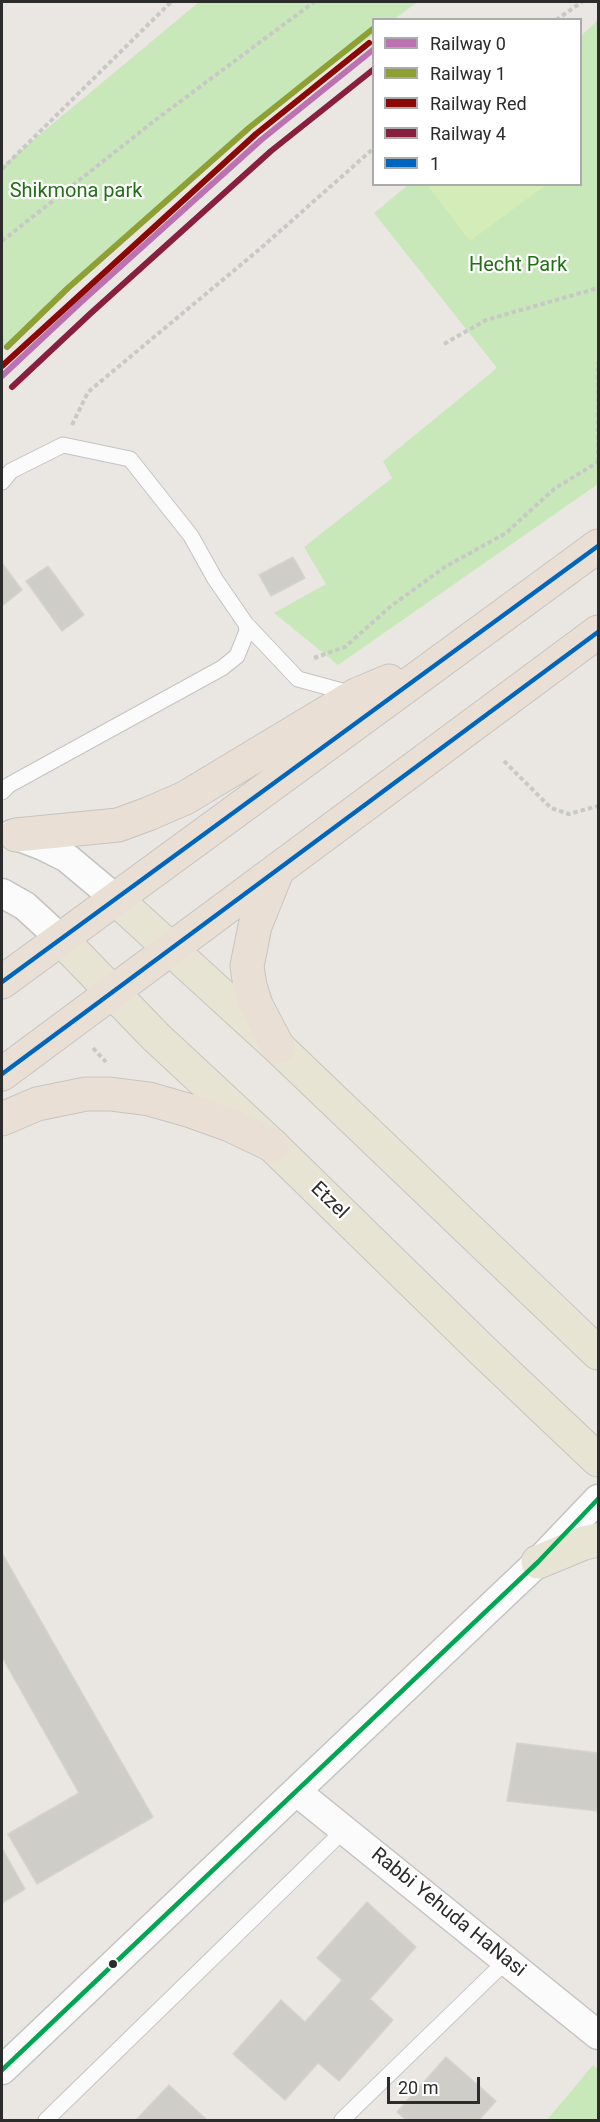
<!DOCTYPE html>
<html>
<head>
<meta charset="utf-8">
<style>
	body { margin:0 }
	#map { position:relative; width:600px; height:2122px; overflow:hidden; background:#eae7e2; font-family:Roboto,sans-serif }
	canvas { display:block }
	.frame { position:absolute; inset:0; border:3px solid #2c2c2c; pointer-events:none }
	.legend { position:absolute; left:372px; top:18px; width:210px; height:168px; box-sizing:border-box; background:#fff; border:2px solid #ababab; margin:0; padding:8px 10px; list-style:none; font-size:18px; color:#2c2c2c }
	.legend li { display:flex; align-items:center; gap:12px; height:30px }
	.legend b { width:30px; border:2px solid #ababab }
	.scale { position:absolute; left:387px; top:2077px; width:93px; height:27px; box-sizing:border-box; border:3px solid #2c2c2c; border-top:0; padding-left:8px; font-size:18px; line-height:21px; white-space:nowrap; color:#2c2c2c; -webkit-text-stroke:4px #fff; paint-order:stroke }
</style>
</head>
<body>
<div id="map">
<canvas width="600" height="2122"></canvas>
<div class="frame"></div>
<ul class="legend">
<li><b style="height:8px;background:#bc72b1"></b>Railway 0</li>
<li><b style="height:8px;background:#8ea033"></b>Railway 1</li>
<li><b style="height:8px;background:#8a0808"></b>Railway Red</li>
<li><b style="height:8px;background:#891f3e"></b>Railway 4</li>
<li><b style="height:8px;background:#0065bd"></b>1</li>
</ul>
<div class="scale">20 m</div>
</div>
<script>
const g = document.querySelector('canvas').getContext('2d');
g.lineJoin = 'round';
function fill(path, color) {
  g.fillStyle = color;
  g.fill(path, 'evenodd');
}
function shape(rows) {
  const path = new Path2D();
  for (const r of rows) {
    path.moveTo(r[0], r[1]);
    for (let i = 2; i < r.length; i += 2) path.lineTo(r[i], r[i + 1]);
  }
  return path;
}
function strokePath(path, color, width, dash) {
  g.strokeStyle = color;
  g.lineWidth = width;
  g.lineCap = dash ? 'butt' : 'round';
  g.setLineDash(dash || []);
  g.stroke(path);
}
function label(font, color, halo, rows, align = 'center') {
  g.font = font + ' Roboto,sans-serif';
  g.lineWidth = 4.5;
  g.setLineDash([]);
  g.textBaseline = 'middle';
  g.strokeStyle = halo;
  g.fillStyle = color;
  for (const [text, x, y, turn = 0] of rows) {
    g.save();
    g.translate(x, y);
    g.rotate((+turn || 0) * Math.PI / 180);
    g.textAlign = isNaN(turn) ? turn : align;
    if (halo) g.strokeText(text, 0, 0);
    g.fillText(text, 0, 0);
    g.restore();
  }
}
fill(shape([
	[199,2,418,2,394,19,374,20,373,35,233,139,2,351,2,166],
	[598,20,598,484,338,665,274,613,326,584,304,547,392,478,383,461,497,368,374,213,408,185,580,184,581,36],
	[593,2065,598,2069,598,2120,547,2120]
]), '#c8e8b9');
fill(shape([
	[427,185,546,185,470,241]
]), '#d4ecb7');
const building = shape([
	[293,557,305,578,271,596,259,575,293,557],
	[2,563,22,590,2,606,2,563],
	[48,566,84,615,62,631,26,581,48,566],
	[2,1553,153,1817,37,1884,8,1834,79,1793,2,1657,2,1553],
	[517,1743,598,1753,598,1811,507,1801,517,1743],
	[2,1848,25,1889,2,1903,2,1848],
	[367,1902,416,1947,370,1999,393,2020,339,2081,318,2063,285,2100,233,2054,281,2000,305,2022,342,1980,317,1958,367,1902],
	[446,2057,496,2101,479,2120,406,2120,397,2112,446,2057],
	[169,2085,207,2120,136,2120,169,2085]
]);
fill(building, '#cfcdc8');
strokePath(building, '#d5d3ce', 1.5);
const lane = shape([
	[2,482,11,471,63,445,130,459,191,536,215,579,246,624,298,679,353,694],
	[2,792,9,785,222,668,237,656,247,631,246,624],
	[46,2120,344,1830],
	[342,2120,506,1961]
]);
const street = shape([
	[12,834,43,846,67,858,116,899],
	[2,893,25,906,61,939],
	[297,1792,598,2035],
	[2,2070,538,1562,598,1499]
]);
const primary = shape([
	[116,899,278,1047,598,1353],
	[61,939,156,1037,272,1145,483,1351,598,1460],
	[538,1562,584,1543,598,1540]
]);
const highway = shape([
	[16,835,118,825,148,814,185,798,356,695,389,681],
	[278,869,255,926,247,966,250,986,256,1005,278,1047],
	[2,982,598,546],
	[2,1074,598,632],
	[2,1119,37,1104,86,1094,110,1094,149,1099,191,1111,230,1125,272,1145]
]);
strokePath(lane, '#c4c3c3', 17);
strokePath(street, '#c4c3c3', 31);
strokePath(primary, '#c6c4c2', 35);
strokePath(highway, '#c6c4c2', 35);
strokePath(shape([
	[556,20,582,2],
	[2,169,171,2],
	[2,241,158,118,314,2],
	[444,344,486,320,598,288],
	[72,425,88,392,261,248,374,148],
	[598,462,598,362],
	[314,658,345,647,391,606,445,567,506,533,554,489,598,462],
	[504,761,551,808,569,814,598,806],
	[93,1048,106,1062]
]), '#c8c8c7', 4, [4.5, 3]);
strokePath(lane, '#fcfbfb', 15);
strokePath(street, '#fcfbfb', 28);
strokePath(primary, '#e8e4d4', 33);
strokePath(highway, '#e9dfd4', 33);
strokePath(shape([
	[2,982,598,546],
	[2,1074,598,632]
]), '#0065bd', 4.5);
strokePath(shape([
	[2,2070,538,1562,598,1499]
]), '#00a651', 4.5);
strokePath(shape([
	[2,376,81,302,261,140,374,49]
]), '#bc72b1', 6);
strokePath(shape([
	[7,347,68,288,250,127,374,28]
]), '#8ea033', 6);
strokePath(shape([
	[2,366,256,134,369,43]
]), '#8a0808', 6);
strokePath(shape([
	[12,387,91,313,271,151,374,69]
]), '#891f3e', 6);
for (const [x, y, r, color] of [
	[113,1964,5,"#2c2c2c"]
]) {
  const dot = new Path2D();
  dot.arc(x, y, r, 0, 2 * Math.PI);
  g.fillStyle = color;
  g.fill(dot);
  strokePath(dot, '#fff', 2);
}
label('20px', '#236f16', '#fff', [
	["Shikmona park",76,192],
	["Hecht Park",518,266]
]);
label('20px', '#2c2c2c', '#fff', [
	["Etzel",329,1201,44],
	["Rabbi Yehuda HaNasi",448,1913,39]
]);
</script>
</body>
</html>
